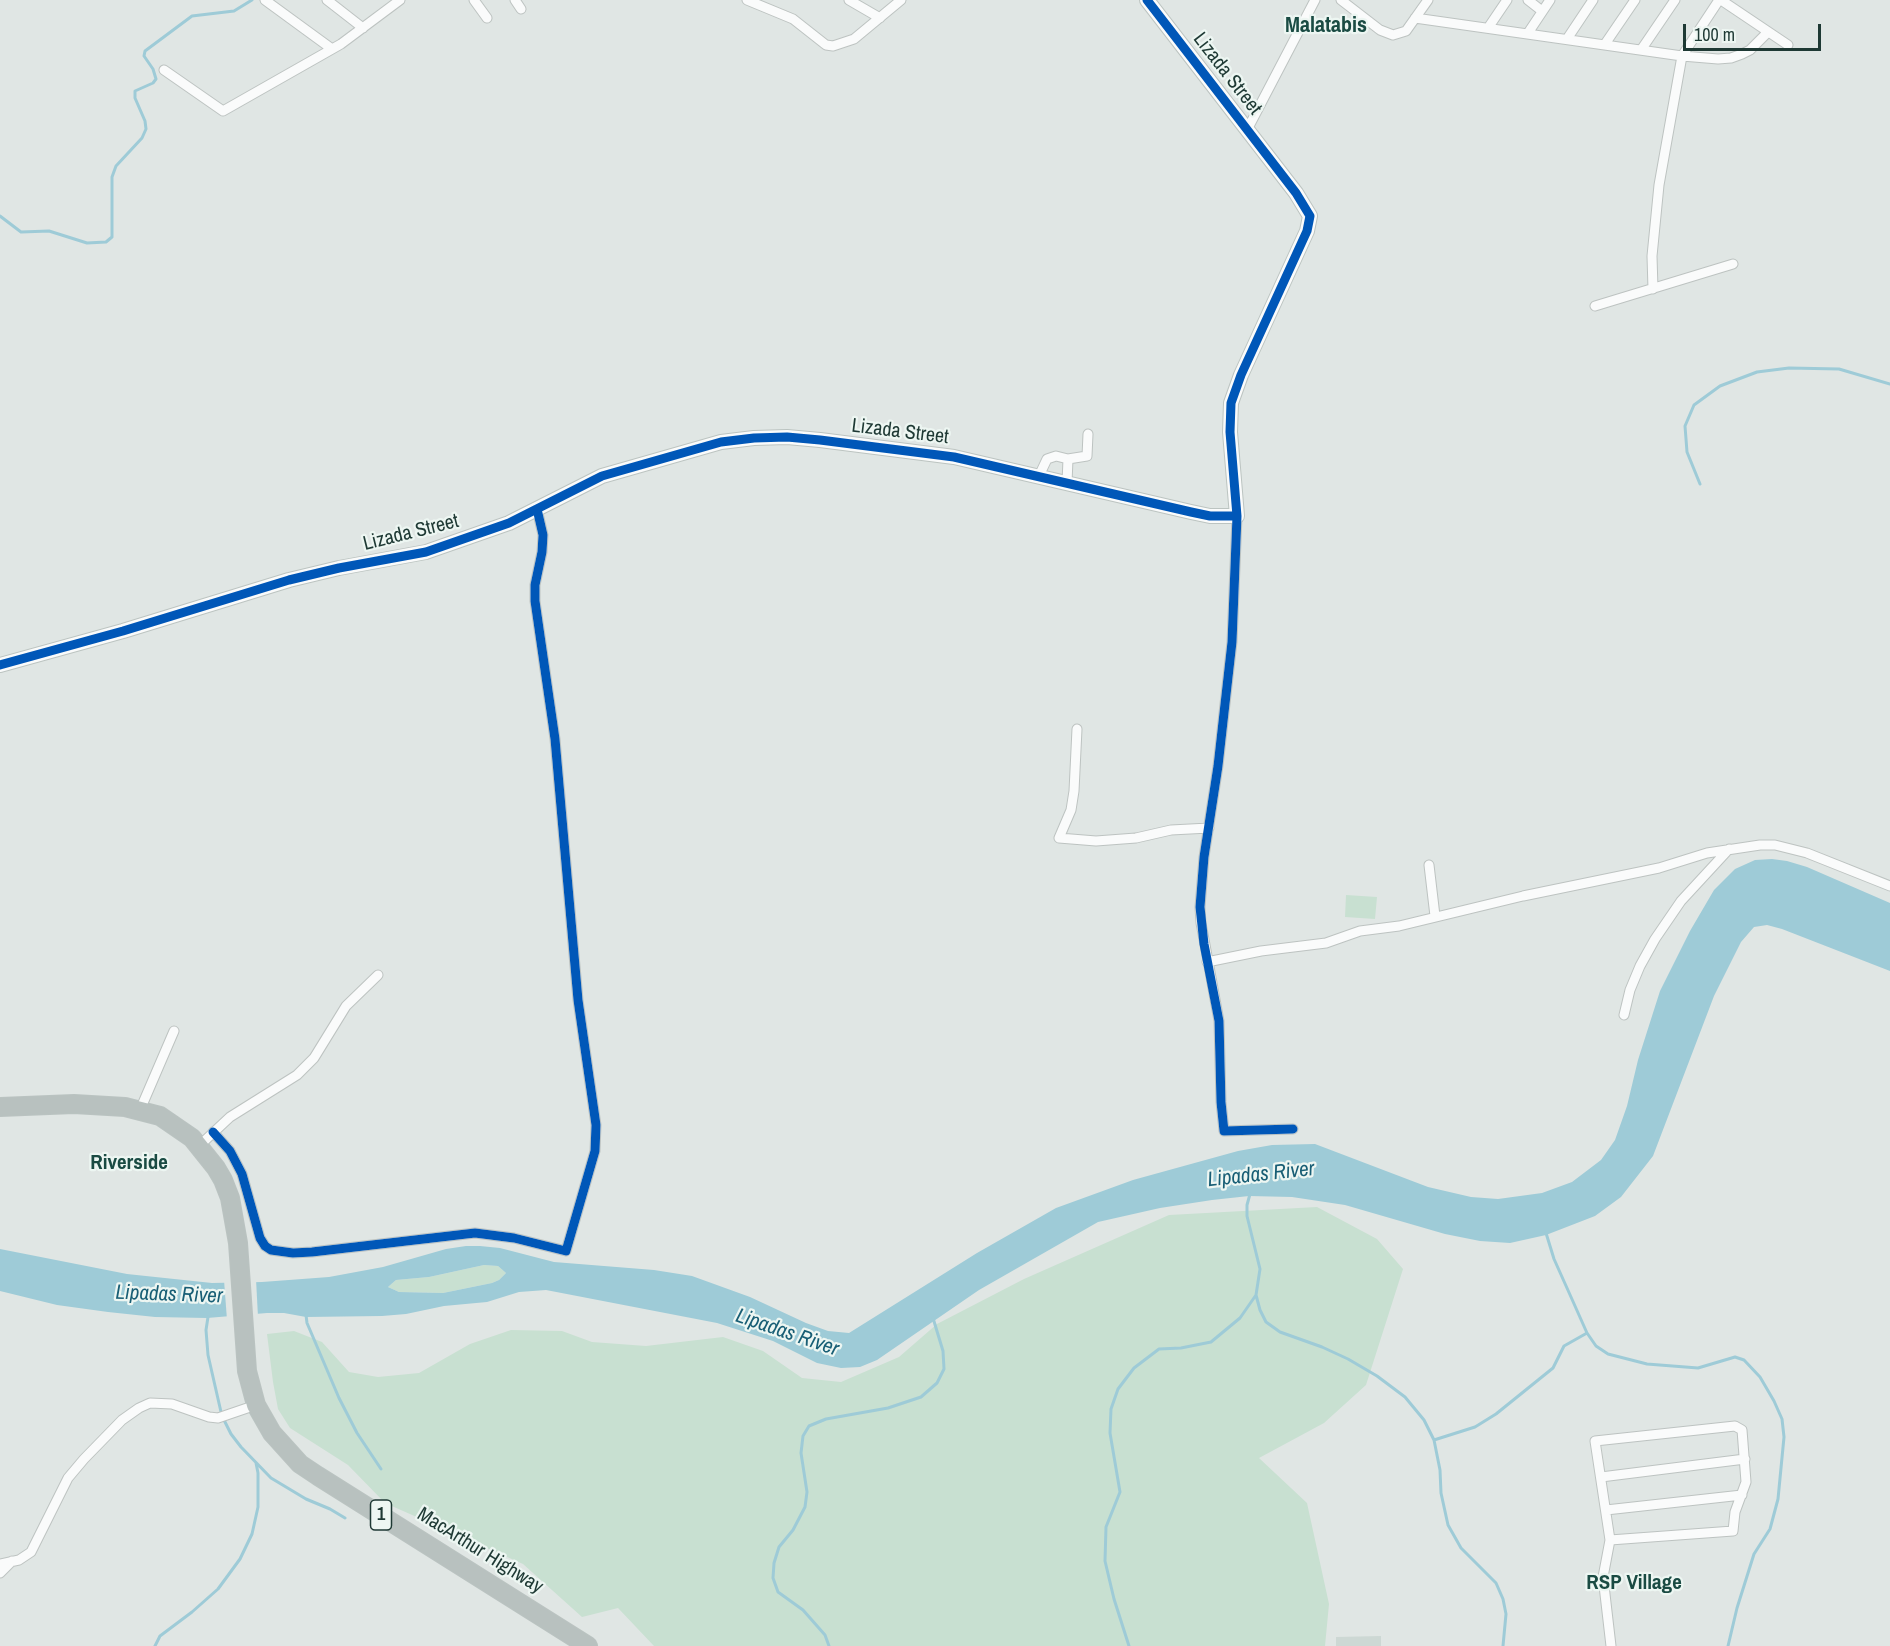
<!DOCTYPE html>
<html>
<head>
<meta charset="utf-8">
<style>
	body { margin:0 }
	#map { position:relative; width:1890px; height:1646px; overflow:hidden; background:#e0e6e4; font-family:"Archivo Narrow",sans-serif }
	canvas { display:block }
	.scale { position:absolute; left:1683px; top:24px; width:138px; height:27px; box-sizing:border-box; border:3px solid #1e3934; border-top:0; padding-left:8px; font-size:18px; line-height:21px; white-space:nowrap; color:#1e3934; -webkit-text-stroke:4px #edf6f2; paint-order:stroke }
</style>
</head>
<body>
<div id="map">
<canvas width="1890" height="1646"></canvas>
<div class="scale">100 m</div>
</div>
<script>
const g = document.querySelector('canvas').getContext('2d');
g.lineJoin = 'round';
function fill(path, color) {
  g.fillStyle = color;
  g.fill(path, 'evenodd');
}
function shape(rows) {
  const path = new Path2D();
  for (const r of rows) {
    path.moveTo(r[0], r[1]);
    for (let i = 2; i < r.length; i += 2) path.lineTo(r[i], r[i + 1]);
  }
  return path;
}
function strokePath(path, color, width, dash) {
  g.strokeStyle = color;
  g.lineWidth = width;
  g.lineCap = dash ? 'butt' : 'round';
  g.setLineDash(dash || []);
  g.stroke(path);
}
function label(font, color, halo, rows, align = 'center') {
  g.font = font + ' "Archivo Narrow",sans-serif';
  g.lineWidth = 4.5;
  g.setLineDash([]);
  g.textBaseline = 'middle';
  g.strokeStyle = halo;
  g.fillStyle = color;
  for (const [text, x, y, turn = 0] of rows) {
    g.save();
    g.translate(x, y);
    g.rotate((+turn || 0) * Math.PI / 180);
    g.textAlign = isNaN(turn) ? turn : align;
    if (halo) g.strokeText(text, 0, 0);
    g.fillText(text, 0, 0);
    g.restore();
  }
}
fill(shape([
	[1381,1636,1381,1646,1336,1646,1336,1637]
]), '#cdd8d4');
fill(shape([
	[1346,895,1377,897,1375,919,1345,917],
	[1317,1207,1377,1239,1403,1269,1366,1385,1324,1423,1259,1458,1307,1503,1329,1604,1325,1646,654,1646,618,1608,582,1617,523,1564,385,1503,348,1465,290,1428,278,1409,273,1382,267,1334,294,1331,322,1342,349,1372,378,1377,419,1373,470,1344,511,1330,562,1331,592,1342,646,1346,723,1337,763,1351,802,1378,841,1382,899,1357,937,1324,1024,1279,1169,1215],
	[484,1265,498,1266,506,1273,499,1280,492,1283,443,1293,399,1292,388,1287,396,1280,429,1277]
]), '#c8e0d1');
fill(shape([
	[1772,859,1787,861,1807,867,1890,903,1890,971,1782,929,1767,925,1754,927,1741,942,1714,996,1653,1156,1621,1197,1595,1216,1546,1235,1510,1243,1480,1241,1445,1234,1345,1205,1292,1197,1249,1196,1212,1200,1160,1208,1098,1222,979,1290,877,1360,860,1367,841,1368,817,1363,773,1341,717,1323,546,1290,519,1292,487,1302,444,1306,406,1314,382,1316,306,1317,284,1313,267,1313,207,1318,155,1317,108,1312,57,1305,0,1291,0,1249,127,1274,212,1283,262,1282,329,1277,383,1267,446,1249,466,1246,480,1246,500,1248,554,1262,654,1270,692,1276,750,1297,806,1323,828,1331,849,1333,977,1253,1056,1208,1133,1180,1238,1151,1272,1145,1315,1144,1428,1187,1471,1197,1498,1199,1542,1193,1572,1182,1601,1160,1615,1140,1627,1106,1638,1060,1660,991,1690,931,1714,890,1735,869,1755,860],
	[484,1265,498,1266,506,1273,499,1280,492,1283,443,1293,399,1292,388,1287,396,1280,429,1277]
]), '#9ecbd7');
fill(shape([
	[256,1279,258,1317,227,1320,224,1280]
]), '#e0e6e4');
strokePath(shape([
	[0,216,21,232,49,231,87,243,106,242,112,237,112,177,116,166,142,138,146,129,145,121,135,98,135,91,153,83,156,79,153,69,144,56,145,51,192,16,234,11,252,0],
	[1700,484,1687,452,1685,426,1694,405,1720,386,1757,372,1789,368,1839,369,1890,384],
	[1546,1233,1554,1259,1571,1297,1587,1333,1596,1346,1608,1354,1647,1364,1698,1368,1735,1357,1744,1360,1760,1377,1774,1401,1782,1419,1784,1437,1778,1499,1770,1529,1754,1554,1737,1608,1728,1646],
	[1256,1295,1260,1310,1266,1322,1280,1332,1322,1347,1348,1359,1377,1376,1405,1397,1424,1420,1434,1440,1440,1470,1441,1493,1448,1525,1461,1548,1496,1583,1503,1599,1506,1614,1503,1646],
	[306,1315,307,1323,339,1398,357,1433,381,1469],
	[208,1317,206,1330,208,1355,221,1412],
	[224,1420,231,1434,241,1447,271,1478,306,1499,330,1509,345,1518],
	[1434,1440,1475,1427,1496,1414,1553,1368,1564,1346,1587,1333],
	[155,1646,160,1636,192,1612,218,1589,240,1559,252,1534,258,1507,258,1473,256,1463],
	[829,1646,825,1635,803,1610,778,1592,773,1578,774,1563,779,1547,793,1530,805,1507,807,1492,801,1453,803,1436,809,1426,826,1419,888,1408,921,1397,937,1383,944,1369,943,1351,933,1318],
	[1129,1646,1114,1599,1105,1561,1106,1527,1120,1492,1110,1433,1111,1409,1118,1389,1134,1368,1159,1349,1181,1348,1211,1342,1240,1318,1256,1295,1260,1269,1247,1216,1247,1205,1250,1194]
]), '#9ecbd7', 3);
const street = shape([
	[265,0,332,49],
	[327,0,363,28],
	[474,0,487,18],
	[515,0,521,9],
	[747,0,793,19,826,45,833,46,854,39,901,0],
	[849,0,880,18],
	[1341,0,1380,30,1393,35,1406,31,1428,0],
	[1528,0,1542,11],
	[1721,0,1788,45],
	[1415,18,1682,56,1718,59,1731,58,1742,54,1750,50,1767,33],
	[1488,28,1507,0],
	[1528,33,1550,0],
	[1567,39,1593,0],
	[1605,44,1635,0],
	[1641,50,1675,0],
	[164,70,223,111,341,44,400,0],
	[1247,130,1315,0],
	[1653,289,1652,256,1659,185,1682,56,1719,0],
	[1595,306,1733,264],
	[1039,476,1047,459,1056,456,1068,459],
	[1067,483,1068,459,1087,456,1088,434],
	[1237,516,1232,642,1218,766,1204,857,1200,907,1201,923,1219,1021,1221,1102,1224,1131,1293,1129],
	[1077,729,1074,791,1071,810,1059,838,1096,841,1136,838,1171,830,1209,828],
	[1429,865,1435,916],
	[1207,962,1261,951,1326,943,1360,931,1399,926,1523,896,1659,868,1707,853,1760,845,1775,845,1807,853,1890,886],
	[1624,1015,1630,990,1640,966,1655,939,1681,901,1729,849],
	[140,1110,174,1031],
	[213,1132,230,1151,242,1174,260,1238,265,1246,271,1250,293,1253,312,1252,475,1233,514,1238,566,1251,595,1151,596,1125,578,1000,555,739,535,601,535,585,542,552,543,535,537,509],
	[199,1146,230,1117,297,1075,314,1058,346,1006,378,975],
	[1601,1477,1745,1459],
	[1606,1510,1742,1495],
	[1610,1540,1733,1531,1735,1512,1746,1482,1742,1430,1735,1426,1595,1441,1610,1540,1603,1577,1611,1646],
	[0,1564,19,1560,31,1552,68,1478,84,1459,122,1420,139,1408,150,1403,172,1404,209,1417,218,1418,256,1405],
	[0,1573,12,1561]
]);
const secondary = shape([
	[0,665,123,631,289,580,339,568,426,552,509,523,602,476,721,442,754,438,787,437,820,440,954,457,1191,512,1210,516,1237,516,1230,432,1231,403,1241,375,1307,231,1310,216,1296,193,1147,0]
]);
const highway = shape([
	[0,1107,74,1104,125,1107,160,1116,192,1138,216,1168,223,1180,230,1198,238,1243,247,1371,256,1405,272,1433,300,1464,318,1476,588,1646]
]);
strokePath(street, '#bdc3c1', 11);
strokePath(secondary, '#bcc4c1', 16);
strokePath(highway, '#bac3c1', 20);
strokePath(street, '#fafbfb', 9);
strokePath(secondary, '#fafbfb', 14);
strokePath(highway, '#b8c1bf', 18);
strokePath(shape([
	[1147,0,1296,193,1310,216,1307,231,1241,375,1231,403,1230,432,1237,516,1232,642,1218,766,1204,857,1200,907,1204,944,1219,1021,1221,1102,1224,1131,1293,1129],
	[0,665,123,631,289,580,339,568,426,552,509,523,602,476,721,442,754,438,787,437,820,440,954,457,1191,512,1210,516,1237,516],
	[213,1132,230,1151,242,1174,260,1238,265,1246,271,1250,293,1253,312,1252,475,1233,514,1238,566,1251,595,1151,596,1125,578,1000,555,739,535,601,535,585,542,552,543,535,537,509]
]), '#0057b8', 9);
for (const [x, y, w] of [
	[381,1515,21]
]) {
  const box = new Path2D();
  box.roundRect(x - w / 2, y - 15, w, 30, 4.5);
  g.fillStyle = '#edf6f2';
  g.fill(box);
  strokePath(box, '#1e3934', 1.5);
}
label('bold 18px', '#1e3934', null, [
	["1",381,1515]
]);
label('20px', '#1e3934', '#edf6f2', [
	["Lizada Street",1227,74,52],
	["Lizada Street",900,432,7],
	["Lizada Street",411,533,-14],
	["MacArthur Highway",480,1551,32]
]);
label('bold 21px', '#1a4b43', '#edf6f2', [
	["Riverside",129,1163],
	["RSP Village",1634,1583]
]);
label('italic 21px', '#185e75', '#edf6f2', [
	["Lipadas River",1261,1175,-6],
	["Lipadas River",169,1295,2],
	["Lipadas River",787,1333,19]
]);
label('bold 22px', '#1a4b43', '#edf6f2', [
	["Malatabis",1326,26]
]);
</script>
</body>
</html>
